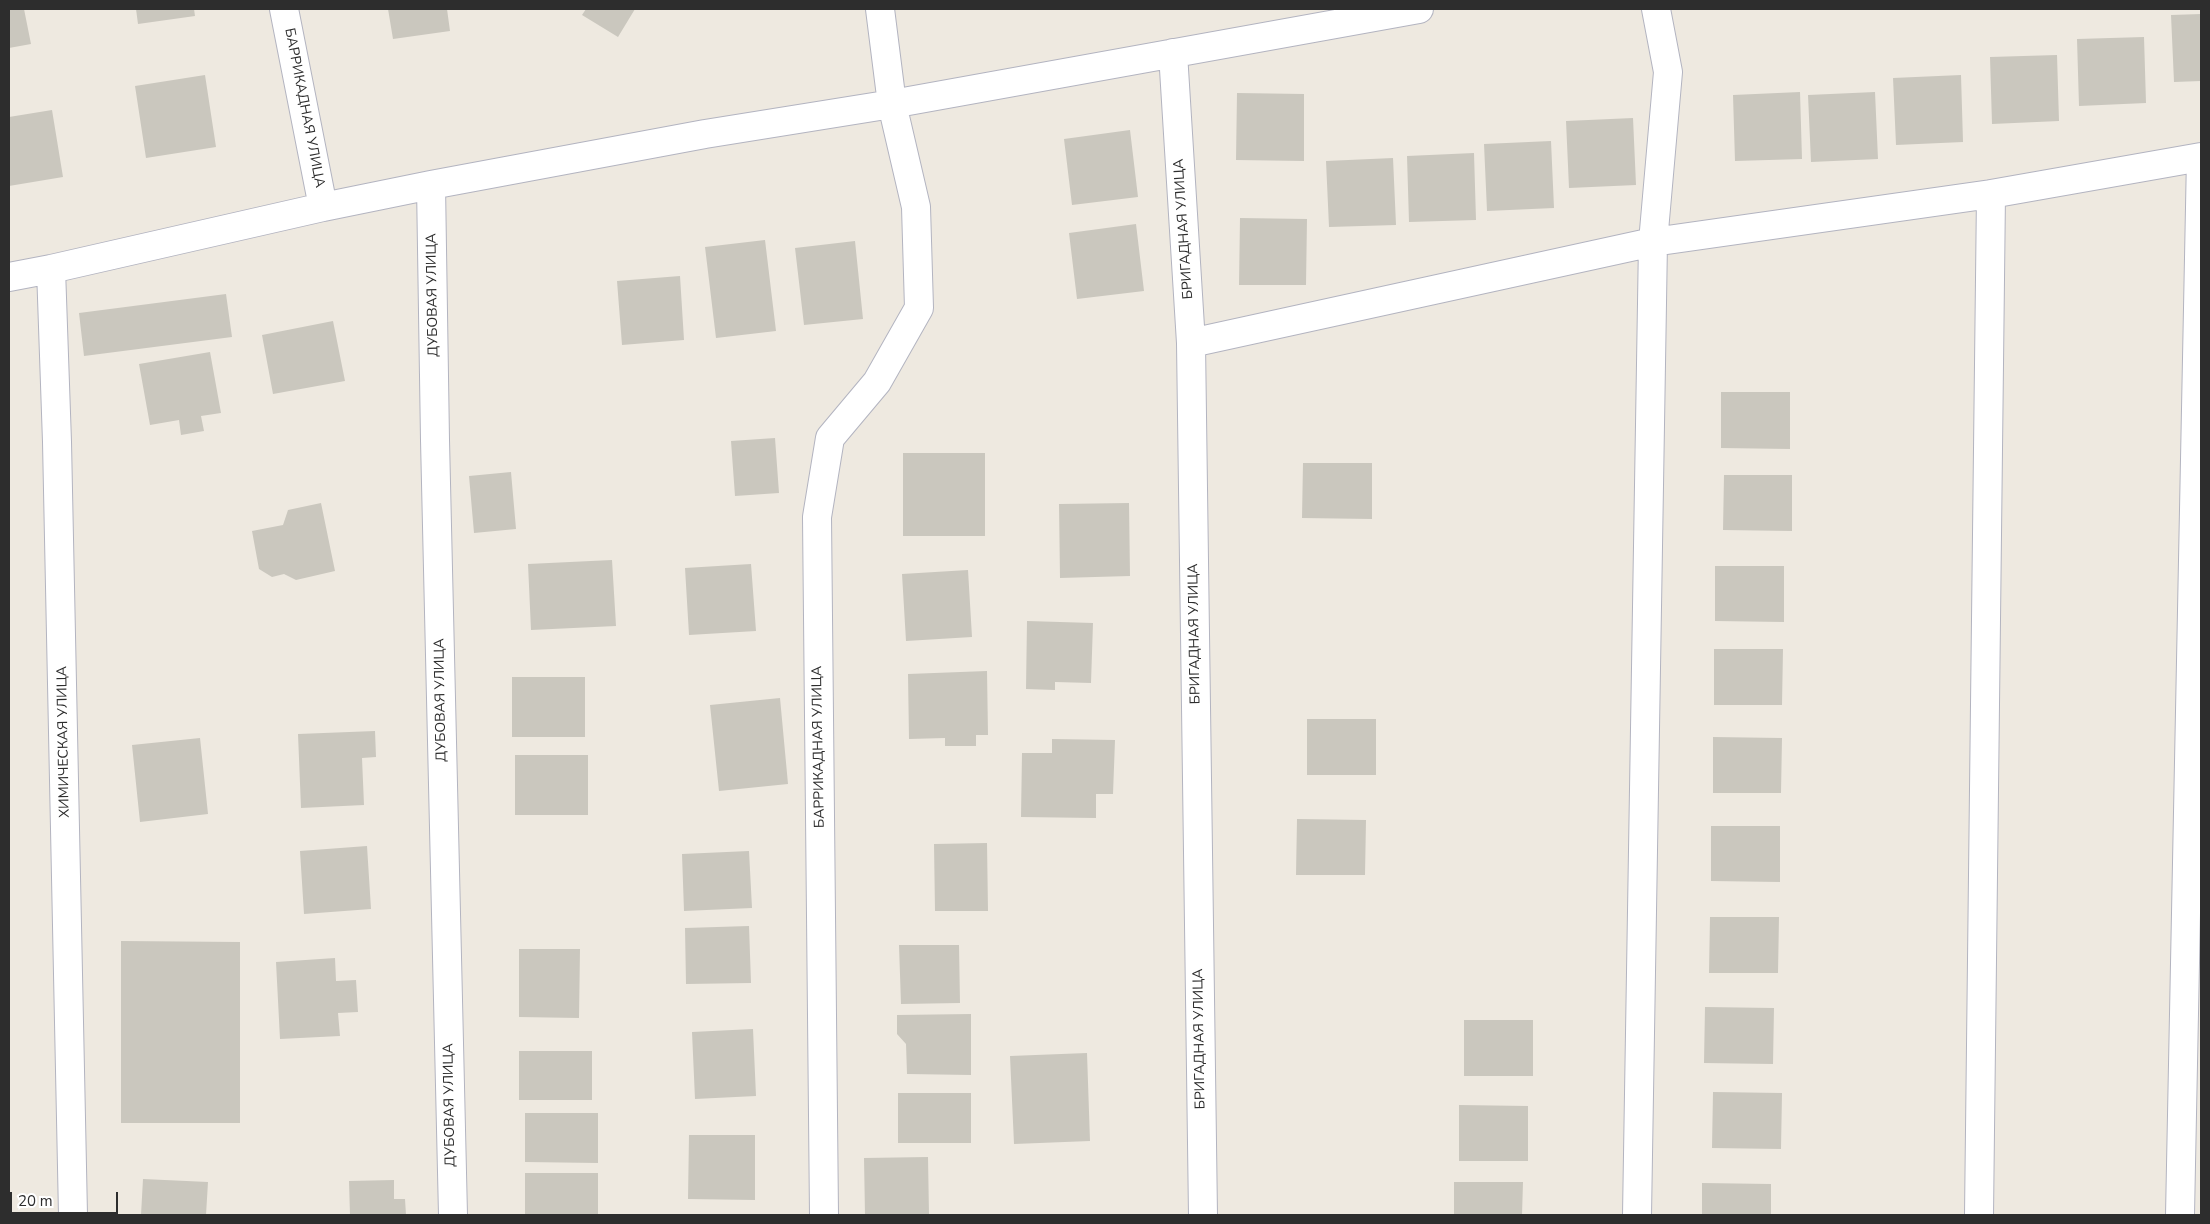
<!DOCTYPE html>
<html>
<head>
<meta charset="utf-8">
<style>
	body { margin:0 }
	#map { position:relative; width:2210px; height:1224px; overflow:hidden; background:#eee9e0; font-family:"Nunito Sans",sans-serif }
	canvas { display:block }
	.frame { position:absolute; inset:0; border:10px solid #2d2d2d; pointer-events:none }
	.scale { position:absolute; left:10px; top:1192px; width:108px; height:22px; box-sizing:border-box; border:2px solid #2d2d2d; border-top:0; padding-left:6px; font-size:15px; line-height:18px; white-space:nowrap; color:#2d2d2d; -webkit-text-stroke:4px #fff; paint-order:stroke }
</style>
</head>
<body>
<div id="map">
<canvas width="2210" height="1224"></canvas>
<div class="frame"></div>
<div class="scale">20 m</div>
</div>
<script>
const g = document.querySelector('canvas').getContext('2d');
g.lineJoin = 'round';
function fill(path, color) {
  g.fillStyle = color;
  g.fill(path, 'evenodd');
}
function shape(rows) {
  const path = new Path2D();
  for (const r of rows) {
    path.moveTo(r[0], r[1]);
    for (let i = 2; i < r.length; i += 2) path.lineTo(r[i], r[i + 1]);
  }
  return path;
}
function strokePath(path, color, width, dash) {
  g.strokeStyle = color;
  g.lineWidth = width;
  g.lineCap = dash ? 'butt' : 'round';
  g.setLineDash(dash || []);
  g.stroke(path);
}
function label(font, color, halo, rows, align = 'center') {
  g.font = font + ' "Nunito Sans",sans-serif';
  g.lineWidth = 4.5;
  g.setLineDash([]);
  g.textBaseline = 'middle';
  g.strokeStyle = halo;
  g.fillStyle = color;
  for (const [text, x, y, turn = 0] of rows) {
    g.save();
    g.translate(x, y);
    g.rotate((+turn || 0) * Math.PI / 180);
    g.textAlign = isNaN(turn) ? turn : align;
    if (halo) g.strokeText(text, 0, 0);
    g.fillText(text, 0, 0);
    g.restore();
  }
}
fill(shape([
	[9,9,24,9,31,44,9,48],
	[136,9,194,9,195,16,138,24],
	[388,9,447,9,450,31,393,39],
	[586,9,635,9,618,37,582,15],
	[2201,14,2201,81,2174,82,2171,15],
	[2144,37,2146,103,2079,106,2077,39],
	[2057,55,2059,121,1992,124,1990,57],
	[205,75,216,147,146,158,135,86],
	[1961,75,1963,142,1896,145,1893,78],
	[1800,92,1802,159,1735,161,1733,95],
	[1875,92,1878,159,1811,162,1808,95],
	[1237,93,1304,94,1304,161,1236,160],
	[52,110,63,177,9,186,9,117],
	[1633,118,1636,185,1569,188,1566,121],
	[1130,130,1138,197,1072,205,1064,139],
	[1551,141,1554,208,1487,211,1484,144],
	[1474,153,1476,220,1409,222,1407,156],
	[1393,158,1396,225,1329,227,1326,161],
	[1240,218,1307,219,1306,285,1239,285],
	[1136,224,1144,291,1077,299,1069,233],
	[765,240,776,331,716,338,705,247],
	[855,241,863,319,804,325,795,248],
	[680,276,684,340,622,345,617,281],
	[226,294,232,337,84,356,79,313],
	[333,321,345,381,273,394,262,335],
	[210,352,221,413,201,416,204,431,181,435,179,420,150,425,139,364],
	[1721,392,1790,392,1790,449,1721,448],
	[775,438,779,493,735,496,731,441],
	[903,453,985,453,985,536,903,536],
	[1303,463,1372,463,1372,519,1302,518],
	[511,472,516,529,474,533,469,476],
	[1724,475,1792,475,1792,531,1723,530],
	[321,503,335,571,296,580,284,574,272,577,259,569,252,531,283,525,288,510],
	[1129,503,1130,576,1060,578,1059,504],
	[612,560,616,626,531,630,528,564],
	[751,564,756,631,689,635,685,568],
	[1715,566,1784,566,1784,622,1715,621],
	[968,570,972,637,906,641,902,574],
	[1027,621,1093,623,1091,683,1055,682,1055,690,1026,689],
	[1714,649,1783,649,1782,705,1714,705],
	[987,671,988,735,976,735,976,746,945,746,945,738,909,739,908,674],
	[512,677,585,677,585,737,512,737],
	[780,698,788,784,719,791,710,705],
	[1307,719,1376,719,1376,775,1307,775],
	[375,731,376,757,362,758,364,805,301,808,298,734],
	[1713,737,1782,738,1781,793,1713,793],
	[200,738,208,814,140,822,132,745],
	[1052,739,1115,740,1113,794,1096,794,1096,818,1021,817,1022,753,1052,753],
	[515,755,588,755,588,815,515,815],
	[1297,819,1366,820,1365,875,1296,875],
	[1711,826,1780,826,1780,882,1711,881],
	[987,843,988,911,935,911,934,844],
	[367,846,371,909,304,914,300,851],
	[749,851,752,908,684,911,682,854],
	[1710,917,1779,917,1778,973,1709,973],
	[749,926,751,983,686,984,685,928],
	[121,941,240,942,240,1123,121,1123],
	[899,945,959,945,960,1003,901,1004],
	[519,949,580,949,579,1018,519,1017],
	[335,958,336,981,356,980,358,1012,338,1013,340,1036,280,1039,276,962],
	[1705,1007,1774,1008,1773,1064,1704,1063],
	[971,1014,971,1075,907,1074,906,1044,897,1034,897,1015],
	[1464,1020,1533,1020,1533,1076,1464,1076],
	[753,1029,756,1096,695,1099,692,1032],
	[519,1051,592,1051,592,1100,519,1100],
	[1087,1053,1090,1141,1014,1144,1010,1056],
	[1713,1092,1782,1093,1781,1149,1712,1148],
	[898,1093,971,1093,971,1143,898,1143],
	[1459,1105,1528,1106,1528,1161,1459,1161],
	[525,1113,598,1113,598,1163,525,1162],
	[689,1135,755,1135,755,1200,688,1199],
	[928,1157,929,1215,865,1215,864,1158],
	[525,1173,598,1173,598,1215,525,1215],
	[143,1179,208,1182,206,1215,141,1215],
	[394,1180,394,1199,405,1199,406,1215,350,1215,349,1181],
	[1454,1182,1523,1182,1522,1215,1454,1215],
	[1702,1183,1771,1184,1771,1215,1702,1215]
]), '#cac7be');
const minor = shape([
	[284,9,323,207],
	[1173,53,1191,343,1203,1215],
	[431,185,435,440,453,1215],
	[51,269,57,442,73,1215],
	[9,277,51,269,323,207,431,185,705,134,892,104,1419,9],
	[1191,343,1653,242,1991,194,2201,157,2180,1215],
	[824,1215,817,517,830,438,877,382,919,308,916,207,892,104,880,9],
	[1637,1215,1653,242,1668,72,1656,9],
	[1979,1215,1991,194]
]);
strokePath(minor, '#b3b4c0', 30);
strokePath(minor, '#fff', 28);
label('14px', '#2d2d2d', '#fff', [
	["БАРРИКАДНАЯ УЛИЦА",304,108,79],
	["БРИГАДНАЯ УЛИЦА",1184,229,-94],
	["ДУБОВАЯ УЛИЦА",433,295,-91],
	["БРИГАДНАЯ УЛИЦА",1195,634,-91],
	["ДУБОВАЯ УЛИЦА",441,700,-91],
	["ХИМИЧЕСКАЯ УЛИЦА",64,742,-91],
	["БАРРИКАДНАЯ УЛИЦА",819,747,-91],
	["БРИГАДНАЯ УЛИЦА",1200,1039,-91],
	["ДУБОВАЯ УЛИЦА",450,1105,-91]
]);
</script>
</body>
</html>
